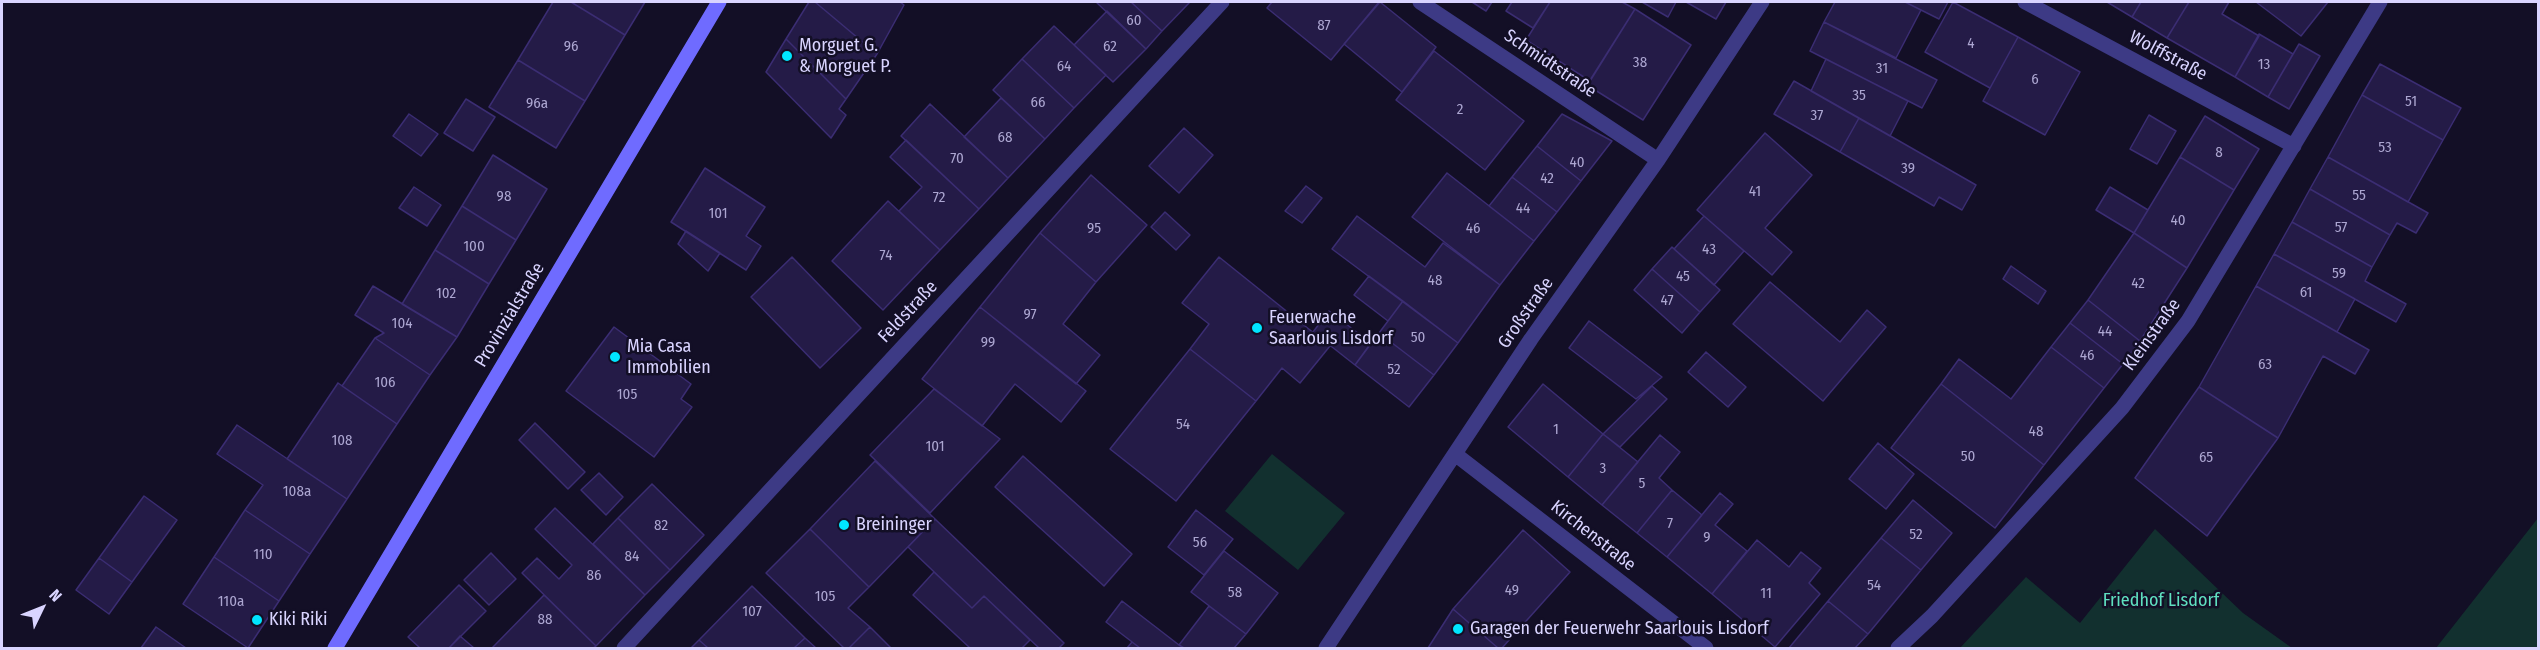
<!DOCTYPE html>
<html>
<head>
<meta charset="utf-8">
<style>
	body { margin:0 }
	#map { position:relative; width:2540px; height:650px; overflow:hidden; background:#130f26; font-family:"Fira Sans Condensed",sans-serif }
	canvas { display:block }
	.frame { position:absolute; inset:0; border:3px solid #d9d4ff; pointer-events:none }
	.north { position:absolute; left:12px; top:578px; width:60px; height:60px; -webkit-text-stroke:4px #130f26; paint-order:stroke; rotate:47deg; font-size:16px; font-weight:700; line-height:24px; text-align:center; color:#d9d4ff }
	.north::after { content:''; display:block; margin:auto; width:21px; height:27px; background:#d9d4ff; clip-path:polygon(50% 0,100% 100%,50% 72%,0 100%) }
</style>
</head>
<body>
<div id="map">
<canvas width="2540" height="650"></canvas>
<div class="frame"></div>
<div class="north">N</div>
</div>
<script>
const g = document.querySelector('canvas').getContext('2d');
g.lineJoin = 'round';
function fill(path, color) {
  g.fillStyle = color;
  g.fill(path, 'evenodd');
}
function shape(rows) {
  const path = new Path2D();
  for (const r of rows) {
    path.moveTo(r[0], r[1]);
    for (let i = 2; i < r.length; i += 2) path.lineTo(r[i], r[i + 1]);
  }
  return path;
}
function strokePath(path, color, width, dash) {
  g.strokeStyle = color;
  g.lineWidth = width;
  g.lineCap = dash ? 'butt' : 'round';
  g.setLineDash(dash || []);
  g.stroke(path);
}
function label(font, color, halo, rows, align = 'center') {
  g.font = font + ' "Fira Sans Condensed",sans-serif';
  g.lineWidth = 5;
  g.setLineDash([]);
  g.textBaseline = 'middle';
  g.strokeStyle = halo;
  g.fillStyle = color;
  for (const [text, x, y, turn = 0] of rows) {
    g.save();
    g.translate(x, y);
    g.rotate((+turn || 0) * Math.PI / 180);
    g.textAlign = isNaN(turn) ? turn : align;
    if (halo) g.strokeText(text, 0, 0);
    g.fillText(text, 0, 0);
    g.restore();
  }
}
fill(shape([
	[1272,454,1345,513,1298,570,1225,511],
	[2538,518,2538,648,2436,648],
	[2155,529,2243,613,2292,648,1960,648,2026,577,2080,623]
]), '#12302f');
const building = shape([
	[553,2,571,2,625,35,585,101,518,60,553,2],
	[571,2,645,2,625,35,571,2],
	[809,2,815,2,877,54,846,99,786,39,809,2],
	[815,2,900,2,904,5,877,54,815,2],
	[1096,2,1131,2,1162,31,1146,49,1096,2],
	[1131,2,1190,2,1162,31,1131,2],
	[1272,2,1379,2,1331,60,1267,8,1272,2],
	[1380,2,1436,47,1402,92,1344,44,1380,2],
	[1472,2,1492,2,1486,11,1472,2],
	[1512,2,1550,2,1533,28,1506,11,1512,2],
	[1550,2,1622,2,1635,9,1590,81,1526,40,1550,2],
	[1642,2,1676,2,1668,17,1642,2],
	[1686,2,1726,2,1716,19,1686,2],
	[1835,2,1905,2,1921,10,1896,58,1824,22,1835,2],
	[1905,2,1948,2,1939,19,1905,2],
	[1953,2,2018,37,1990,88,1925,52,1953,2],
	[2107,2,2141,2,2132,17,2107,2],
	[2141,2,2189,2,2167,38,2132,17,2141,2],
	[2189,2,2229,2,2222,14,2259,36,2235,77,2167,38,2189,2],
	[2256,2,2328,2,2301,36,2256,2],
	[1635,9,1691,45,1643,120,1587,85,1635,9],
	[1107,11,1146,49,1113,82,1074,45,1107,11],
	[1824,22,1937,80,1922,108,1810,51,1824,22],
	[1054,26,1106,75,1074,108,1022,59,1054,26],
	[2259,34,2293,54,2268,97,2235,77,2259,34],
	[2018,37,2080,72,2045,135,1983,101,2018,37],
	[786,39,846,99,839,109,846,115,831,138,766,72,786,39],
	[2299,44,2320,56,2289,109,2268,97,2299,44],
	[1434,51,1524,121,1485,170,1396,100,1434,51],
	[1022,59,1074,108,1045,139,993,90,1022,59],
	[1826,59,1908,101,1890,136,1811,91,1826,59],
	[518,60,585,101,556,148,489,107,518,60],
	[2380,64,2461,108,2443,140,2362,95,2380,64],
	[1794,81,1859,118,1840,152,1774,114,1794,81],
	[2362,95,2443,140,2408,202,2328,157,2362,95],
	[1001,98,1045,139,1008,178,964,137,1001,98],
	[466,99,495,117,473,151,444,133,466,99],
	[930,104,1008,178,979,209,901,136,930,104],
	[409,114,438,134,421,156,393,136,409,114],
	[1562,114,1612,141,1581,181,1537,146,1562,114],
	[2149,115,2176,131,2157,164,2130,149,2149,115],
	[2205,116,2259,149,2234,190,2180,157,2205,116],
	[1859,118,1976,185,1962,210,1939,197,1934,206,1840,152,1859,118],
	[1184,128,1213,155,1179,193,1149,166,1184,128],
	[1765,133,1812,175,1765,228,1792,252,1772,275,1697,210,1765,133],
	[906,140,979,209,940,250,899,211,922,187,890,157,906,140],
	[1537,146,1581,181,1557,212,1512,177,1537,146],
	[493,155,547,189,516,240,462,206,493,155],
	[2180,157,2234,190,2187,268,2134,233,2180,157],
	[2328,157,2428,213,2416,233,2397,223,2390,235,2310,189,2328,157],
	[705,168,765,207,746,236,761,246,746,270,671,222,705,168],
	[1447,173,1534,241,1500,285,1412,217,1447,173],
	[1091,175,1147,225,1096,282,1040,233,1091,175],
	[1512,177,1557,212,1534,241,1489,206,1512,177],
	[1306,186,1322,198,1302,223,1285,211,1306,186],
	[414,187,441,205,427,226,399,208,414,187],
	[2110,187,2148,210,2134,233,2096,210,2110,187],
	[2310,189,2390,235,2372,267,2292,222,2310,189],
	[888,201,940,250,883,310,832,261,888,201],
	[462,206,516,240,489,284,435,250,462,206],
	[1165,212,1190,235,1176,250,1151,227,1165,212],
	[1357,216,1425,267,1443,243,1500,285,1458,343,1332,249,1357,216],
	[1704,216,1744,251,1714,285,1674,249,1704,216],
	[2292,222,2372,267,2365,281,2406,304,2396,322,2274,254,2292,222],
	[686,231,720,253,708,271,678,244,686,231],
	[1040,233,1096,282,1063,324,1100,355,1076,384,980,307,1040,233],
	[2134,233,2187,268,2140,341,2088,300,2134,233],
	[1672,247,1720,290,1700,312,1652,269,1672,247],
	[435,250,489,284,457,337,402,304,435,250],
	[2274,254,2355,299,2337,332,2256,286,2274,254],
	[792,257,861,328,820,368,751,297,792,257],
	[1219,257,1330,346,1300,383,1282,368,1256,401,1190,349,1209,324,1182,303,1219,257],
	[2011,266,2046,291,2038,304,2003,279,2011,266],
	[1652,269,1700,312,1682,333,1634,290,1652,269],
	[1369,276,1403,301,1388,321,1354,295,1369,276],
	[1770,282,1840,342,1867,310,1886,327,1823,401,1733,324,1770,282],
	[373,286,457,337,430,375,375,338,384,333,355,315,373,286],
	[2256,286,2369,350,2355,374,2323,356,2278,438,2199,387,2256,286],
	[2088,300,2140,341,2123,364,2070,323,2088,300],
	[1403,301,1458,343,1434,375,1379,333,1403,301],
	[980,307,1086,391,1061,422,1015,384,982,426,922,379,980,307],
	[1329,311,1371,343,1355,365,1313,332,1329,311],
	[1589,321,1662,377,1636,399,1569,348,1589,321],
	[2070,323,2123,364,2104,388,2051,347,2070,323],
	[614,327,691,384,681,399,692,407,654,457,566,391,614,327],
	[1379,333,1434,375,1409,407,1355,365,1379,333],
	[375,338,430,375,397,424,342,386,375,338],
	[2051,347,2104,388,2044,465,1941,384,1959,359,2011,399,2051,347],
	[1190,349,1256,401,1176,501,1110,449,1190,349],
	[1706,352,1746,387,1728,407,1688,372,1706,352],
	[338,383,397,424,347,499,287,459,338,383],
	[1543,384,1603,434,1568,477,1508,427,1543,384],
	[1941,384,2044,465,1995,528,1891,448,1941,384],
	[1652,386,1667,399,1620,447,1603,434,1652,386],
	[2199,387,2278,438,2207,536,2135,478,2199,387],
	[934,389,1000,439,930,513,870,455,934,389],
	[535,423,585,472,568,489,519,440,535,423],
	[237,425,347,499,310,554,245,510,263,485,217,454,237,425],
	[1603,434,1638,462,1602,505,1568,477,1603,434],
	[1660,435,1680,452,1659,478,1672,490,1637,533,1602,505,1660,435],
	[1878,443,1914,474,1886,509,1849,479,1878,443],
	[1023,456,1132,554,1104,586,995,487,1023,456],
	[875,461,935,519,869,587,810,529,875,461],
	[599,473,623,497,606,515,581,490,599,473],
	[652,484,704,535,670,570,618,518,652,484],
	[1672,490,1702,515,1667,557,1637,533,1672,490],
	[1720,493,1733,504,1715,525,1747,551,1712,594,1667,557,1720,493],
	[144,496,177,520,132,582,99,558,144,496],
	[1913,500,1952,533,1921,570,1881,538,1913,500],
	[555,508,645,595,596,646,522,573,537,558,559,579,572,565,535,529,555,508],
	[245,510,310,554,279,601,214,557,245,510],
	[1196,510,1233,539,1204,575,1168,547,1196,510],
	[618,518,670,570,645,595,593,544,618,518],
	[935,519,1064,643,1059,648,1039,648,984,596,972,608,908,547,935,519],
	[810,529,869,587,848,608,870,627,849,648,844,648,766,573,810,529],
	[1523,530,1570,572,1502,648,1498,648,1453,609,1523,530],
	[1881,538,1921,570,1868,634,1828,601,1881,538],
	[1757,540,1789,567,1801,552,1821,568,1809,583,1820,594,1775,647,1712,594,1757,540],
	[1224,551,1278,593,1246,634,1191,592,1224,551],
	[491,553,516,579,489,605,464,580,491,553],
	[214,557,279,601,248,648,183,604,214,557],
	[99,558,132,582,109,614,76,590,99,558],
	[934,572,972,608,984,596,1030,640,1022,648,970,648,913,595,934,572],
	[459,585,486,611,449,648,420,648,408,637,459,585],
	[752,586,805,638,794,648,708,648,699,640,752,586],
	[544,595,596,646,593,648,492,648,544,595],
	[1122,601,1179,645,1184,648,1140,648,1106,622,1122,601],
	[1828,601,1868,634,1855,648,1789,648,1828,601],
	[1209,606,1246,634,1234,648,1184,648,1179,645,1209,606],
	[1453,609,1498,648,1428,648,1453,609],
	[156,627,186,648,141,648,156,627],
	[870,627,891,648,849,648,870,627],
	[460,636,474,648,449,648,460,636],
	[805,638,816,648,794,648,805,638],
	[699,640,708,648,691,648,699,640],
	[1132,642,1140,648,1127,648,1132,642]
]);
fill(building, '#241b47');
strokePath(building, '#3b2d73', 1.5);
strokePath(shape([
	[1420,2,1658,160],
	[2025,2,2294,146],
	[1455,454,1706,648],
	[624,648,1222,2],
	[1326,648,1531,339,1658,160,1762,2],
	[1898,648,1932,616,2122,408,2188,321,2380,2]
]), '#3d3a85', 15);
strokePath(shape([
	[335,648,719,2]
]), '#6f6bff', 15);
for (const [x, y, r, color] of [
	[787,56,6,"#00e5ff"],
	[1257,328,6,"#00e5ff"],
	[615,357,6,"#00e5ff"],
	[844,525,6,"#00e5ff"],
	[257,620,6,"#00e5ff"],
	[1458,629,6,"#00e5ff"]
]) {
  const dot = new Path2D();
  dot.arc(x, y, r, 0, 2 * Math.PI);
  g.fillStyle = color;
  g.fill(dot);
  strokePath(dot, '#130f26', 2);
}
label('15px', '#aca6d1', null, [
	["60",1134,21],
	["87",1324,26],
	["4",1971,44],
	["96",571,47],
	["62",1110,47],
	["38",1640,63],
	["13",2264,65],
	["64",1064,67],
	["31",1882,69],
	["6",2035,80],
	["35",1859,96],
	["51",2411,102],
	["66",1038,103],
	["96a",537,104],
	["2",1460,110],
	["37",1817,116],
	["68",1005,138],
	["53",2385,148],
	["8",2219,153],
	["70",957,159],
	["40",1577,163],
	["39",1908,169],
	["42",1547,179],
	["41",1755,192],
	["55",2359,196],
	["98",504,197],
	["72",939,198],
	["44",1523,209],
	["101",718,214],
	["40",2178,221],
	["57",2341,228],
	["95",1094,229],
	["46",1473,229],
	["100",474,247],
	["43",1709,250],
	["74",886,256],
	["59",2339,274],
	["45",1683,277],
	["48",1435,281],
	["42",2138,284],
	["61",2306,293],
	["102",446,294],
	["47",1667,301],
	["97",1030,315],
	["104",402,324],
	["44",2105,332],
	["50",1418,338],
	["99",988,343],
	["46",2087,356],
	["63",2265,365],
	["52",1394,370],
	["106",385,383],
	["105",627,395],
	["54",1183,425],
	["1",1556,430],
	["48",2036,432],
	["108",342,441],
	["101",935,447],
	["50",1968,457],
	["65",2206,458],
	["3",1603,469],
	["5",1642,484],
	["108a",297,492],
	["7",1670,524],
	["82",661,526],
	["52",1916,535],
	["9",1707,538],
	["56",1200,543],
	["110",263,555],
	["84",632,557],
	["86",594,576],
	["54",1874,586],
	["49",1512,591],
	["58",1235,593],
	["11",1766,594],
	["105",825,597],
	["110a",231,602],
	["107",752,612],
	["88",545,620]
]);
label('18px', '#d9d4ff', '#130f26', [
	["Morguet G.",799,46],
	["& Morguet P.",799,67],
	["Feuerwache",1269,318],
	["Saarlouis Lisdorf",1269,339],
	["Mia Casa",627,347],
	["Immobilien",627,368],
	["Breininger",856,525],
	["Kiki Riki",269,620],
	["Garagen der Feuerwehr Saarlouis Lisdorf",1470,629]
], 'left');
label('18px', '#d9d4ff', '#130f26', [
	["Wolffstraße",2168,56,28],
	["Schmidtstraße",1550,64,34],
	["Feldstraße",908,312,-47],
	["Großstraße",1526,313,-55],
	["Provinzialstraße",510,315,-59],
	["Kleinstraße",2152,335,-54],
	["Kirchenstraße",1593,536,38]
]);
label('18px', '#5fe0c0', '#130f26', [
	["Friedhof Lisdorf",2161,601]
]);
</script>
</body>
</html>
